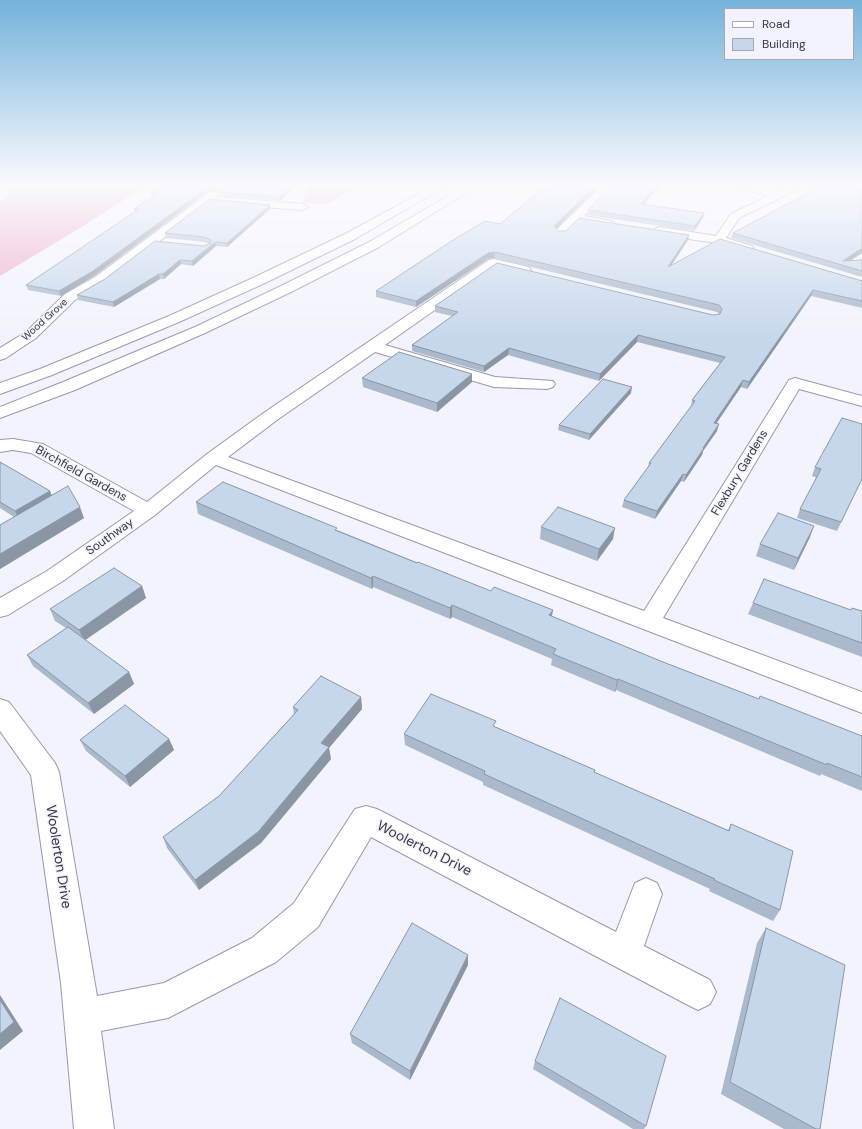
<!DOCTYPE html>
<html>
<head>
<meta charset="utf-8">
<style>
	body { margin:0 }
	#map { position:relative; width:862px; height:1129px; overflow:hidden; background:#f3f3fd; font-family:"DM Sans",sans-serif }
	canvas { display:block }
	.legend { position:absolute; left:724px; top:8px; width:130px; height:52px; box-sizing:border-box; background:#f3f3fd; border:1px solid #a7a7b1; margin:0; padding:5px 7px; list-style:none; font-size:12px; color:#363640 }
	.legend li { display:flex; align-items:center; gap:8px; height:20px }
	.legend b { width:20px; border:1px solid #a7a7b1 }
</style>
</head>
<body>
<div id="map">
<canvas width="862" height="1129"></canvas>
<ul class="legend">
<li><b style="height:5px;background:#fff"></b>Road</li>
<li><b style="height:11px;background:#c6d7ec"></b>Building</li>
</ul>
</div>
<script>
const g = document.querySelector('canvas').getContext('2d');
g.lineJoin = 'round';
function fill(path, color) {
  g.fillStyle = color;
  g.fill(path, 'evenodd');
}
function shape(rows) {
  const path = new Path2D();
  for (const r of rows) {
    path.moveTo(r[0], r[1]);
    for (let i = 2; i < r.length; i += 2) path.lineTo(r[i], r[i + 1]);
  }
  return path;
}
function strokePath(path, color, width, dash) {
  g.strokeStyle = color;
  g.lineWidth = width;
  g.lineCap = dash ? 'butt' : 'round';
  g.setLineDash(dash || []);
  g.stroke(path);
}
function label(font, color, halo, rows, align = 'center') {
  g.font = font + ' "DM Sans",sans-serif';
  g.lineWidth = 3;
  g.setLineDash([]);
  g.textBaseline = 'middle';
  g.strokeStyle = halo;
  g.fillStyle = color;
  for (const [text, x, y, turn = 0] of rows) {
    g.save();
    g.translate(x, y);
    g.rotate((+turn || 0) * Math.PI / 180);
    g.textAlign = isNaN(turn) ? turn : align;
    if (halo) g.strokeText(text, 0, 0);
    g.fillText(text, 0, 0);
    g.restore();
  }
}
fill(shape([
	[0,183,9,183,12,190,0,202]
]), '#e8e8fc');
fill(shape([
	[9,183,144,183,144,187,85,225,0,276,0,202,12,190],
	[311,183,362,183,328,204,302,203]
]), '#edafca');
const street = shape([
	[605,183,616,183,584,216,612,221,614,223,612,225,608,226,578,222,565,235,557,235,555,232,557,229,605,183],
	[731,183,747,183,777,191,795,183,808,183,807,185,739,218,726,238,752,246,754,249,752,252,748,253,717,243,660,235,656,234,654,231,656,228,660,227,716,236,731,214,768,196,732,185,731,183],
	[214,191,219,194,216,197,302,204,308,207,302,210,209,203,105,283,75,300,36,338,6,358,0,360,0,348,26,332,65,294,95,277,210,192,214,191],
	[494,259,529,267,531,270,529,273,524,274,496,267,385,345,495,377,553,381,555,384,553,387,547,389,494,387,375,352,277,420,228,457,644,611,789,380,795,378,862,396,862,406,799,389,663,618,862,692,862,713,216,465,155,515,63,581,8,615,0,617,0,598,47,571,134,511,31,453,7,449,4,445,7,441,13,439,43,444,147,502,207,454,265,412,489,260,494,259],
	[0,699,9,702,55,763,59,772,97,996,164,983,252,938,294,903,355,809,366,806,377,809,616,932,635,883,646,878,657,883,662,894,644,946,710,980,716,992,710,1004,698,1010,686,1004,371,837,318,927,276,962,168,1018,101,1031,114,1129,74,1129,61,983,31,775,0,731,0,699]
]);
const highway = shape([
	[439,183,451,183,355,239,265,283,179,322,52,375,0,394,0,383,40,369,169,316,255,277,347,233,439,183],
	[470,183,482,183,379,247,291,292,205,333,75,390,0,418,0,407,63,382,195,327,281,286,371,241,470,183],
	[13,439,19,441,22,445,19,449,0,452,0,440,13,439]
]);
strokePath(street, '#9898b0', 2);
strokePath(highway, '#9898b0', 2);
fill(street, '#fff');
fill(highway, '#fff');
fill(shape([
	[165,183,299,183,280,201,220,196,219,192,213,190,202,196,94,276,61,296,28,290,26,285,135,212,134,209,153,196,151,196,150,192],
	[603,183,556,229,558,231,689,235,688,240,672,264,862,281,862,308,811,296,747,389,741,387,716,423,717,431,703,451,702,455,684,482,681,481,655,519,622,507,624,500,648,468,649,463,691,407,692,400,720,363,637,342,599,381,508,355,484,372,412,351,412,345,452,316,435,312,435,306,713,315,719,314,717,312,494,258,488,259,416,307,376,297,376,291,500,224],
	[662,183,644,204,703,218,694,231,587,215,588,210],
	[773,183,792,183,787,185],
	[807,183,852,183,862,185,862,253,850,261,862,260,862,277,731,238,733,233,817,188,806,187],
	[270,209,227,247,216,246,193,266,181,264,164,279,160,279,114,307,78,300,77,295,209,244,205,242,166,238,165,233],
	[362,378,472,382,437,412,363,387],
	[631,393,589,440,558,430,559,425],
	[0,462,50,491,52,496,84,518,0,569,0,525,14,517,0,508],
	[815,467,862,479,837,531,797,518,800,509,817,478,812,476],
	[196,502,337,530,663,662,759,699,862,736,862,791,821,774,820,776,616,690,615,692,551,665,552,659,452,617,450,619,373,587,372,589,198,514],
	[541,527,613,539,597,561,540,539],
	[810,537,794,570,756,556,760,544],
	[142,586,146,598,85,640,129,672,134,684,94,714,33,666,27,655,66,628,55,621,50,609],
	[753,603,851,610,852,608,862,611,862,657,748,614],
	[361,697,362,709,329,748,331,759,261,843,199,890,167,848,163,837,219,796,294,714,293,707],
	[495,727,595,770,595,773,728,830,731,824,780,910,773,921,709,891,710,889,483,785,483,782,405,745,404,734],
	[169,739,174,750,130,787,86,751,80,740],
	[766,928,820,1129,784,1129,721,1094,757,943],
	[468,955,468,965,410,1080,352,1043,350,1034],
	[535,1061,646,1126,644,1129,633,1129,533,1069]
]), '#aab9cb');
fill(shape([
	[295,183,299,183,280,201,279,197],
	[598,183,603,183,554,231,554,226],
	[659,183,662,183,640,209,641,204],
	[213,186,213,190,202,196,94,276,61,296,59,291,201,192],
	[270,205,270,209,227,247,227,243],
	[704,213,703,218,694,231,695,226],
	[689,235,688,240,667,272,668,267],
	[215,242,216,246,193,266,192,261],
	[862,248,862,253,843,265,843,261],
	[495,252,494,258,488,259,416,307,416,301,488,253],
	[180,260,181,264,164,279,163,274],
	[159,274,160,279,114,307,113,302],
	[813,290,811,296,747,389,749,382],
	[638,335,637,342,599,381,600,374],
	[509,348,508,355,484,372,484,366],
	[472,374,472,382,437,412,437,403],
	[743,380,741,387,712,430,714,423],
	[632,387,631,393,589,440,590,434],
	[719,424,717,431,703,451,702,455,684,482,686,475,703,448],
	[683,474,681,481,655,519,657,511],
	[50,491,53,500,19,520,15,511],
	[80,507,84,518,0,569,0,554],
	[814,526,810,537,794,570,798,558],
	[615,528,613,539,597,561,599,549],
	[373,576,373,587,372,589,371,578],
	[142,586,146,598,84,641,79,630],
	[452,605,452,617,450,619,450,608],
	[553,610,551,622,549,615],
	[129,672,134,684,94,714,88,703],
	[618,679,616,690,615,692,617,680],
	[361,697,362,709,329,748,331,759,261,843,199,890,195,880,321,743],
	[169,739,174,750,130,787,125,776],
	[468,955,468,965,410,1080,410,1071],
	[0,995,23,1031,0,1050]
]), '#8b96a5');
const building = shape([
	[165,183,295,183,279,197,219,192,219,189,213,186,201,192,93,271,59,291,26,285,139,209,134,209,158,193,150,192,165,183],
	[549,183,598,183,554,226,558,231,566,231,579,218,689,235,668,267,720,239,862,281,862,301,813,290,749,382,743,380,714,423,719,424,703,448,704,448,686,475,683,474,657,511,624,500,651,463,649,463,695,401,692,400,725,357,638,335,600,374,509,348,484,366,412,345,458,312,435,306,497,263,713,315,720,314,722,309,719,305,495,252,488,253,416,301,376,291,450,242,485,221,500,224,549,183],
	[614,183,659,183,641,204,704,213,695,226,588,210,614,183],
	[814,183,852,183,862,185,862,248,843,261,862,260,862,271,733,233,825,184,814,183],
	[210,199,270,205,227,243,215,242,192,261,180,260,163,274,159,274,113,302,77,295,105,279,155,241,204,246,211,243,211,240,204,237,165,233,210,199],
	[399,352,472,374,437,403,362,378,399,352],
	[603,379,632,387,590,434,559,425,603,379],
	[842,418,862,424,862,479,841,522,800,509,821,469,815,467,842,418],
	[0,462,50,491,15,511,0,502,0,462],
	[223,482,337,528,335,530,417,563,418,562,491,591,494,587,553,610,549,615,663,662,759,699,760,696,862,736,862,777,827,763,827,765,618,679,617,680,553,654,556,649,452,605,450,608,373,576,371,578,196,502,223,482],
	[68,486,80,507,0,554,0,525,68,486],
	[558,507,615,528,599,549,541,527,558,507],
	[778,513,814,526,798,558,760,544,778,513],
	[114,568,142,586,79,630,50,609,114,568],
	[764,579,851,610,852,608,862,611,862,643,753,603,764,579],
	[68,627,129,672,88,703,27,655,68,627],
	[321,676,361,697,321,743,329,747,258,832,195,880,163,837,219,796,298,710,293,707,321,676],
	[431,694,496,721,493,726,595,770,594,772,729,831,731,824,793,851,780,910,714,880,715,879,484,774,485,771,404,734,431,694],
	[125,705,169,739,125,776,80,740,125,705],
	[412,923,468,955,410,1071,350,1034,412,923],
	[766,928,845,965,820,1129,816,1129,730,1082,766,928],
	[560,998,666,1056,646,1126,535,1061,560,998],
	[0,1000,14,1022,0,1034,0,1000]
]);
fill(building, '#c6d7ec');
strokePath(building, '#8b96a5', 1);
const sky = g.createLinearGradient(0, 0, 0, 341);
sky.addColorStop(0, '#74b2da');
sky.addColorStop(0.54, '#fafafe');
sky.addColorStop(1, '#fafafe00');
g.fillStyle = sky;
g.fillRect(0, 0, 862, 341);
label('10px', '#363640', '#f3f3fd', [
	["Wood Grove",45,320,-42]
]);
label('12px', '#363640', '#f3f3fd', [
	["Flexbury Gardens",740,473,-59],
	["Birchfield Gardens",81,474,29],
	["Southway",110,537,-35]
]);
label('14px', '#363640', '#f3f3fd', [
	["Woolerton Drive",424,849,27],
	["Woolerton Drive",58,857,81]
]);
</script>
</body>
</html>
